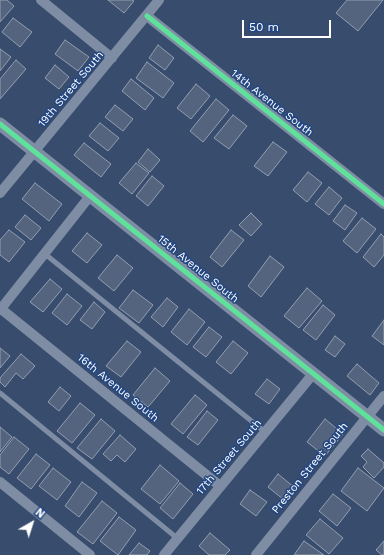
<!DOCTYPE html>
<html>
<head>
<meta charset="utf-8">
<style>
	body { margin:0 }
	#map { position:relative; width:384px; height:555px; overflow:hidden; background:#384c6d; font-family:"Work Sans",sans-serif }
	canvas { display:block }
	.north { position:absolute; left:12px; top:503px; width:40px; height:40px; -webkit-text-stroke:3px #224783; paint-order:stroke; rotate:39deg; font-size:11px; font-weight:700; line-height:16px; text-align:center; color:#fff }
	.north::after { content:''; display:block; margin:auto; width:14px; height:18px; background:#fff; clip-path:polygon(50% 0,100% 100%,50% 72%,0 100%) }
	.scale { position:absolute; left:242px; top:20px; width:89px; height:18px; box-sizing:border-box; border:2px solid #fff; border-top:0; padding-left:5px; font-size:12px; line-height:14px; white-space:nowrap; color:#fff; -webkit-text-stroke:3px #224783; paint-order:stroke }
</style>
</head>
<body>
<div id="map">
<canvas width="384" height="555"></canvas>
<div class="north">N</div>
<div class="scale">50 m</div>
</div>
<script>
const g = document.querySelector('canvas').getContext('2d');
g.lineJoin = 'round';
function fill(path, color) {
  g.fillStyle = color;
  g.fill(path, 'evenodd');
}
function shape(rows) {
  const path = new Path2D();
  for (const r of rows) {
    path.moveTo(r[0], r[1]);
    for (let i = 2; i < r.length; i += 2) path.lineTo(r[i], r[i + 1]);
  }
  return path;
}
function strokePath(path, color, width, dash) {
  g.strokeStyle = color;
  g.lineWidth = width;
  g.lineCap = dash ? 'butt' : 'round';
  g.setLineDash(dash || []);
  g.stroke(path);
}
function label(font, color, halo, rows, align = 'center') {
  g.font = font + ' "Work Sans",sans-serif';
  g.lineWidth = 3;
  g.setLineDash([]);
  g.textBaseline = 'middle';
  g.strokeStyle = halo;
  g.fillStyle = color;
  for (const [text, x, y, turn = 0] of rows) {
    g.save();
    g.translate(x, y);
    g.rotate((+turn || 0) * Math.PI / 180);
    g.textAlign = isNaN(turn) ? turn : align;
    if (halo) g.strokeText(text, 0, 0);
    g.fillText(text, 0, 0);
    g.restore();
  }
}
const building = shape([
	[0,0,7,0,14,6,0,22,0,0],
	[108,0,132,0,134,1,124,13,108,0],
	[347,0,383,0,358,31,336,13,347,0],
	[13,18,32,32,20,47,2,32,13,18],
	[65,40,89,57,78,71,55,54,65,40],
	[158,45,174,58,165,70,149,58,158,45],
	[0,49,11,57,0,71,0,49],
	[16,60,26,69,0,99,0,79,16,60],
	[147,62,174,83,163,98,136,78,147,62],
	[55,65,69,77,59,89,45,78,55,65],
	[131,79,154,98,145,110,122,91,131,79],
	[196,84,210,96,191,119,177,108,196,84],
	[216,99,229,110,203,142,190,131,216,99],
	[115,105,133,119,123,131,105,117,115,105],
	[233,115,247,126,229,149,214,138,233,115],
	[100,123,119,138,108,151,89,136,100,123],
	[273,142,287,152,268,176,254,166,273,142],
	[84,143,111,164,101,177,74,155,84,143],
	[148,149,160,160,150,172,138,162,148,149],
	[136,163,149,173,132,194,119,183,136,163],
	[308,172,322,183,307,202,293,190,308,172],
	[152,176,164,186,148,206,136,196,152,176],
	[35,183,62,204,49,221,22,199,35,183],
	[329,187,342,198,329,215,315,204,329,187],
	[345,205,357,213,345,230,333,221,345,205],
	[251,213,262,224,251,236,239,225,251,213],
	[25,215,41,228,31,240,15,227,25,215],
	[362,218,376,229,357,253,343,241,362,218],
	[9,230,25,242,9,262,0,255,0,240,9,230],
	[231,230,244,240,222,267,210,257,231,230],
	[87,233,102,245,87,263,72,251,87,233],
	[381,234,384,237,384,255,374,267,363,257,381,234],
	[117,255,133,268,114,291,98,278,117,255],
	[270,256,284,267,261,297,248,286,270,256],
	[50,279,62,289,43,312,30,302,50,279],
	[307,288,322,301,299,328,284,316,307,288],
	[133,290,153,305,139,323,119,308,133,290],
	[67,294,82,306,67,325,52,313,67,294],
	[167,298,178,307,163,327,151,317,167,298],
	[94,302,105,312,92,329,80,320,94,302],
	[323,305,335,315,316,340,303,330,323,305],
	[189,309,205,322,187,345,171,332,189,309],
	[384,320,384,345,372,336,384,320],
	[209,327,222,337,206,357,193,347,209,327],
	[335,336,345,344,335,357,325,350,335,336],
	[127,341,141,352,121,377,106,366,127,341],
	[233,341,248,353,231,374,216,362,233,341],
	[0,348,10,356,0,368,0,348],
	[21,354,35,366,23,379,16,373,5,387,0,382,0,378,21,354],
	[357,364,379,383,370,395,347,376,357,364],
	[155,368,170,381,148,407,133,395,155,368],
	[267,379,280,389,269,404,255,394,267,379],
	[60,387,71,396,59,411,48,402,60,387],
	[195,395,207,405,183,434,171,424,195,395],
	[80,403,95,415,72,443,57,431,80,403],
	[207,411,218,420,198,445,187,437,207,411],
	[101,419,115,431,92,459,77,448,101,419],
	[325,419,343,434,325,456,307,442,325,419],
	[0,427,12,437,0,452,0,427],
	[120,435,136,449,125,462,117,455,111,461,103,454,120,435],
	[14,437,29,449,9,474,0,467,0,455,14,437],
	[368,449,384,463,384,467,374,478,363,467,367,462,361,456,368,449],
	[36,454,50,465,31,489,17,478,36,454],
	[160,465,179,481,160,504,141,489,160,465],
	[53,468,71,482,57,500,39,486,53,468],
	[358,468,384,488,367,511,341,491,358,468],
	[278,474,295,488,284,500,268,487,278,474],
	[82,482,97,493,79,517,65,506,82,482],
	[180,483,193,494,173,519,160,508,180,483],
	[250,490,267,502,256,516,240,504,250,490],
	[333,494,351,508,337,526,319,511,333,494],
	[102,501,117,513,93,544,77,532,102,501],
	[119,517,136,530,118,555,100,541,119,517],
	[320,519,343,538,329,554,306,535,320,519],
	[210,533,230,550,225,555,209,555,199,546,210,533],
	[304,541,324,555,294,555,304,541],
	[384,541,384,555,382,555,376,550,384,541],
	[139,543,150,551,147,555,129,555,139,543]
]);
fill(building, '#54647e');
strokePath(building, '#929eb1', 1);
strokePath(shape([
	[45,254,265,432],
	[0,393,177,538]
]), '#7e8da3', 5);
strokePath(shape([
	[41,0,112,58],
	[147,16,384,204],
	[0,193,159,0],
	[1,309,220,486],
	[0,310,90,196],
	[0,482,90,555],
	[164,555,313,374],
	[256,555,384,396]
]), '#7e8da3', 10);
strokePath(shape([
	[0,124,384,430]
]), '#7e8da3', 13);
strokePath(shape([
	[147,16,384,204],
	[0,124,384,430]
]), '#60e19b', 5);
label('11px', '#fff', '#224783', [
	["19th Street South",71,89,-50],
	["14th Avenue South",272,103,38],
	["15th Avenue South",198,269,39],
	["16th Avenue South",118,388,39],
	["17th Street South",229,457,-50],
	["Preston Street South",310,468,-51]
]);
</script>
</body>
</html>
